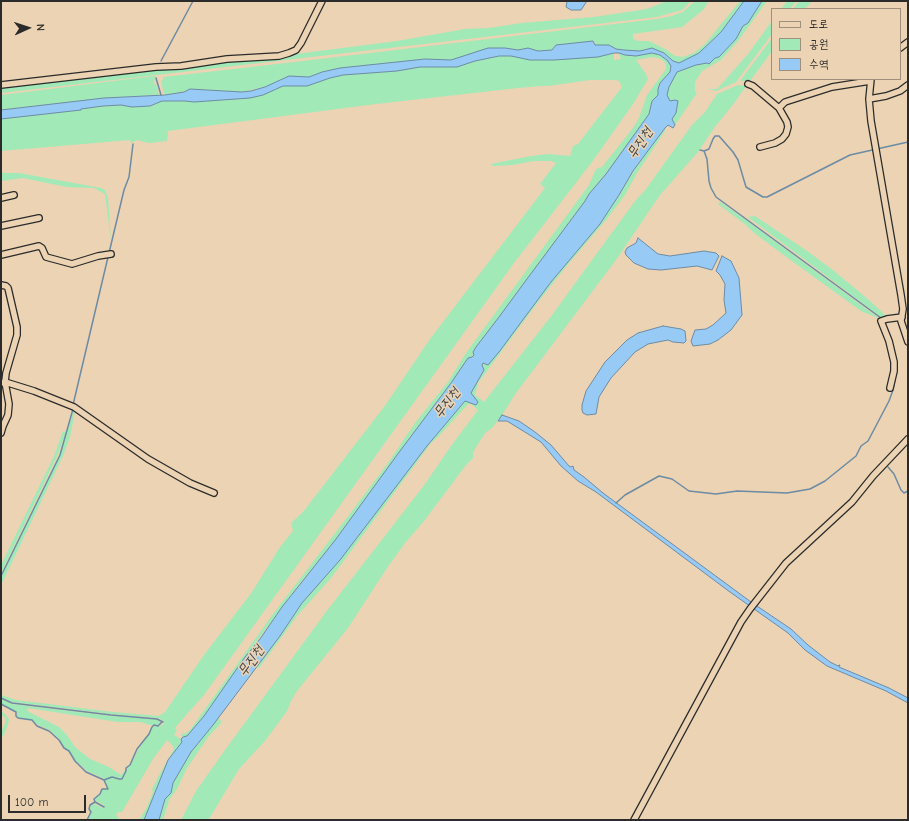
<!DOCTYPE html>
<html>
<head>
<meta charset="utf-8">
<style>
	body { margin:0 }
	#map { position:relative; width:909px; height:821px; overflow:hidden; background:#ebd3b3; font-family:"Comic Neue","Poor Story",sans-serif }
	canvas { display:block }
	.frame { position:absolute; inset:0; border:2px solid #2b2b2b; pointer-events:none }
	.legend { position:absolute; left:771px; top:8px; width:130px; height:72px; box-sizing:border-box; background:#ebd3b3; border:1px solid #9e907d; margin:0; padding:5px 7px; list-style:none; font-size:12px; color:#2b2b2b }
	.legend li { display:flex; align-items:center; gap:8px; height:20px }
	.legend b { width:20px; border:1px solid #9e907d }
	.north { position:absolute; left:8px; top:8px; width:40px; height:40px; -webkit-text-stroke:3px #ebd3b3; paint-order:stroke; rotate:87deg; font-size:11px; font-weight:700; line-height:16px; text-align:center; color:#2b2b2b }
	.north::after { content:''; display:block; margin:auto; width:14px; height:18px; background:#2b2b2b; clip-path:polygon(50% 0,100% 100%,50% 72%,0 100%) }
	.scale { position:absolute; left:8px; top:795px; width:78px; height:18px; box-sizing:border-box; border:2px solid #2b2b2b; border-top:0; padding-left:5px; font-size:12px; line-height:14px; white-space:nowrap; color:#2b2b2b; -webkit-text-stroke:3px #ebd3b3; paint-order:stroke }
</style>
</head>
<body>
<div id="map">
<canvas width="909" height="821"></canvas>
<div class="frame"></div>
<ul class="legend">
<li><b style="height:5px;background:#ebd3b3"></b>도로</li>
<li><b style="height:11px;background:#a1eab8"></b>공원</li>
<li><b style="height:11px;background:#97cbf5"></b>수역</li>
</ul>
<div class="north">N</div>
<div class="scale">100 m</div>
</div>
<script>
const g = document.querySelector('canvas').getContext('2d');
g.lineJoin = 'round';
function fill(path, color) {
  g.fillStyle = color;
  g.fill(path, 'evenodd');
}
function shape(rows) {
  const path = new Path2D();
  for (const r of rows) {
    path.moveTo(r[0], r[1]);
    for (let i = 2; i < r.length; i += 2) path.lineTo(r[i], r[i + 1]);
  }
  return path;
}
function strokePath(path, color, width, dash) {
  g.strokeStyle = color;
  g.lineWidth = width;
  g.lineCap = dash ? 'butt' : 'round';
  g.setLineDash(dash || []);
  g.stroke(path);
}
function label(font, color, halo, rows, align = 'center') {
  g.font = font + ' "Comic Neue","Poor Story",sans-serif';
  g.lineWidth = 3;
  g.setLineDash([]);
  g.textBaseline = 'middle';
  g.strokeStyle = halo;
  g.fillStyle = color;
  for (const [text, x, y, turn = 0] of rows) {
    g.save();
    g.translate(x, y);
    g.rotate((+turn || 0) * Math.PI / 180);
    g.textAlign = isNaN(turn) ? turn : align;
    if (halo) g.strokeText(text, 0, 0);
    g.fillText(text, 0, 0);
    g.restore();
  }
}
fill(shape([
	[667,1,691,1,682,10,657,17,1,93,1,86,288,55,397,41,465,29,488,28,522,23,594,17,647,9],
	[695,1,709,1,703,10,682,27,633,34,633,39,638,41,649,41,665,49,675,56,683,57,694,53,705,44,740,1,744,1,721,32,699,53,679,63,673,61,669,57,652,48,640,51,624,50,616,49,609,45,595,45,595,42,593,41,556,45,552,50,537,51,528,48,518,50,505,48,451,60,425,59,340,68,322,72,309,77,289,76,265,87,242,92,196,89,165,95,163,90,161,81,163,80,163,77,277,64,657,19,672,16,683,12],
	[762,1,767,1,738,41,721,60,702,71,695,82,695,91,697,93,675,125,672,119,678,106,675,100,670,101,668,99,667,95,669,86,677,72,696,65,707,63,709,64,715,58,719,57,736,39,743,26,748,23],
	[787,1,796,1,790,9,781,9],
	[799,1,812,1,805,9,793,9],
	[772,21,772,34,736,82,716,91,708,89,717,89,748,54],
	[772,38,772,51,750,81,740,81],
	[614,53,614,60,621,59,619,53,625,55,652,53,660,55,667,60,671,65,670,72,660,83,658,89,658,95,652,101,649,114,606,174,589,194,585,201,524,283,499,317,476,347,472,357,468,358,451,383,397,455,336,539,301,582,245,657,204,716,187,736,183,737,181,735,183,733,185,734,190,730,273,614,349,515,388,463,415,423,448,382,466,353,589,185,596,169,602,167,633,128,639,118,647,95,666,69,666,64,663,60,658,58,652,57,636,60,646,74,648,79,633,104,592,162,514,263,204,695,186,715,175,728,177,730,174,735,181,739,182,742,168,760,144,820,139,820,146,809,153,792,152,789,158,777,174,749,173,746,167,740,153,759,122,812,118,812,116,815,120,820,88,820,91,812,90,809,91,805,95,804,104,809,104,805,96,801,94,799,100,795,102,790,108,789,105,780,112,778,119,780,123,779,127,771,127,768,130,766,138,750,149,734,152,727,160,726,164,724,163,720,157,718,111,714,12,702,1,697,1,695,16,700,113,712,159,716,165,712,204,655,252,592,280,547,293,531,291,523,303,512,384,407,430,339,545,188,540,184,556,163,551,161,534,161,512,165,492,166,491,164,531,156,548,154,570,156,573,146,578,144,622,87,619,81,615,80,590,80,548,86,541,86,518,88,376,104,168,131,167,141,149,143,137,140,131,143,130,140,1,151,1,119,80,110,81,109,103,106,121,105,132,107,154,105,158,102,162,101,185,101,194,102,250,98,263,95,283,86,307,86,330,78,343,75,397,71,420,67,457,67,475,61,499,56,609,54],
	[154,76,155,76,154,84,156,84,159,95,104,98,1,110,1,95],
	[738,85,746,86,735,102,714,128,698,152,660,195,616,260,516,393,502,415,492,428,485,433,473,452,473,458,466,465,424,521,405,543,387,568,348,628,297,691,291,701,287,711,265,741,239,769,209,819,181,820,196,791,225,750,326,612,425,484,451,446,478,410,471,404,468,404,438,437,431,443,331,578,297,616,259,668,257,667,280,636,302,603,340,560,427,446,461,405,465,400,476,405,478,402,471,393,484,370,482,365,483,363,488,365,499,352,551,282,600,224,619,195,633,172,665,128,665,131,637,173,625,195,606,220,569,263,538,302,478,383,475,395,484,402,552,315,635,201,646,189,692,125,705,112,717,94],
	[1,172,5,173,19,173,101,188,105,190,108,198,111,240,105,194,94,188,67,187,23,178,1,181],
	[720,202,746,220,880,319,861,311,785,256,753,232,746,225,718,204],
	[755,216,810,253,834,271,869,300,886,316,882,318,748,217],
	[74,408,75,411,70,437,63,456,1,585,1,577,60,455,64,444],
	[63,431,66,432,58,454,1,573,1,565,54,456],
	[1,699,12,704,111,716,156,719,161,722,158,725,150,725,140,722,118,722,28,708,27,710,29,712,59,727,66,734,76,748,90,759,109,767,121,775,126,768,126,771,122,778,119,779,112,777,105,779,87,771,75,760,69,751,64,748,60,740,50,730,36,724,33,720,19,718,17,716,17,712,1,703],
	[1,711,6,715,9,720,6,730,1,739,1,732,6,721,5,718,1,714],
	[218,718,222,722,209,736,187,768,177,789,169,800,163,820,159,820,165,799,171,793,173,783,187,759,191,752]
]), '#a1eab8');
const water = shape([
	[567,1,587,1,581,10,571,10,566,7,567,1],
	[744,1,762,1,748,23,743,26,736,39,719,57,715,58,709,64,707,63,696,65,677,72,669,87,667,95,670,101,675,100,678,101,676,113,672,119,675,125,673,128,668,125,665,128,633,171,619,195,600,224,551,282,499,352,488,365,483,363,482,365,484,370,471,393,478,402,476,405,465,401,427,446,340,560,302,603,280,636,213,725,191,752,173,783,171,793,165,799,159,820,144,820,168,760,182,742,181,739,183,737,187,736,204,716,245,657,260,639,282,607,336,539,397,455,451,383,468,358,472,357,474,355,473,352,476,347,499,317,524,283,585,201,589,194,606,174,649,114,652,101,658,95,658,89,660,83,670,72,671,66,667,60,660,55,652,53,636,56,625,55,619,53,614,53,598,57,554,60,530,60,511,56,499,56,475,61,457,67,420,67,397,71,343,75,330,78,307,86,283,86,263,95,250,98,194,102,185,101,162,101,150,106,132,107,121,105,103,106,81,109,81,110,1,119,1,110,104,98,165,95,184,92,190,89,242,92,251,91,265,87,289,76,309,77,322,72,340,68,425,59,451,60,488,48,505,48,518,50,528,48,538,51,552,50,556,45,593,41,595,45,609,45,616,49,624,50,640,51,652,48,664,53,673,61,679,63,699,53,721,32,744,1],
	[638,238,658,254,670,256,704,251,716,253,719,256,712,270,697,266,661,270,648,269,634,263,626,255,625,252,627,248,636,243,638,238],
	[722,256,731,261,739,278,742,315,731,330,718,340,710,344,693,346,691,341,695,330,706,329,713,325,726,313,724,300,725,284,720,275,716,271,722,256],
	[663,326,681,329,685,331,686,341,684,343,673,342,668,340,648,344,635,352,611,378,599,397,596,414,587,415,583,413,582,410,582,405,586,391,605,362,627,340,638,333,663,326],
	[502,415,519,421,535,432,551,445,569,466,571,467,573,466,574,470,584,477,603,493,751,602,791,629,808,645,830,662,838,666,839,665,840,665,839,667,889,688,908,698,908,703,886,691,827,666,805,650,788,633,730,592,596,492,578,481,561,466,541,442,507,421,498,421,502,415]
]);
fill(water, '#97cbf5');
strokePath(water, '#6c8ba4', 1);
strokePath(shape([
	[161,61,193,1],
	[156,78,161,95],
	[700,150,704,151,709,149,713,139,715,136,719,136,733,152,738,160,746,187,763,197,767,197,850,155,908,142],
	[704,151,707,159,709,181,711,188,716,197,881,318],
	[109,253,124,190,129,177,133,144],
	[73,405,108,257],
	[888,467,894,474,901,490,904,493,908,491],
	[616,503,625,495,659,476,672,479,689,491,716,494,737,491,787,493,810,489,825,481,856,456,861,446,868,441,889,401,893,390,895,379],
	[1,576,60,455,73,409],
	[1,698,12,703,111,715,157,719,163,722],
	[1,704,16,712,16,716,18,718,32,720,37,726,49,731,59,740,64,748,69,751,75,761,86,772,104,780,108,789,102,789,100,794,94,799,95,802,90,805,89,809,91,812,87,820],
	[104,780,112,777,119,779,122,779,126,771,126,768,130,765,137,749,149,734,152,727,154,725,158,726,162,722],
	[95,802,104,807]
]), '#6c8ba4', 1.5);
const minor = shape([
	[900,48,908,42],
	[871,79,869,99,871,121,901,295,903,309,901,321,908,342],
	[748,84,753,86,779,108],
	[1,85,156,67,181,66,227,59,279,56,289,53,296,50,301,43,322,1],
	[869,99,886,96,900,91,908,85],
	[760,147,775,143,782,139,786,134,788,127,787,122,779,108,785,102,832,87,870,81],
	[1,198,14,195],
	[1,226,39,218],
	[1,255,39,246,42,248,46,257,72,264,98,256,111,254],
	[1,285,6,286,8,288,17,327,17,335,6,373,5,382,1,383],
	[5,382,34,391,74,407,148,459,190,483,214,493],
	[890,388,894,371,894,362,889,341,881,321,887,319,902,317],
	[1,433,3,426,8,415,9,404,5,382],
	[634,820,741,622,750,609,786,563,852,502,873,476,908,439]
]);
strokePath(minor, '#2b2b2b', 8);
strokePath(minor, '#ebd3b3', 5.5);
label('italic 14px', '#3b4349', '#ebd3b3', [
	["무진천",640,143,-57],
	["무진천",447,403,-53],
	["무진천",251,661,-54]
]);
</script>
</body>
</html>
